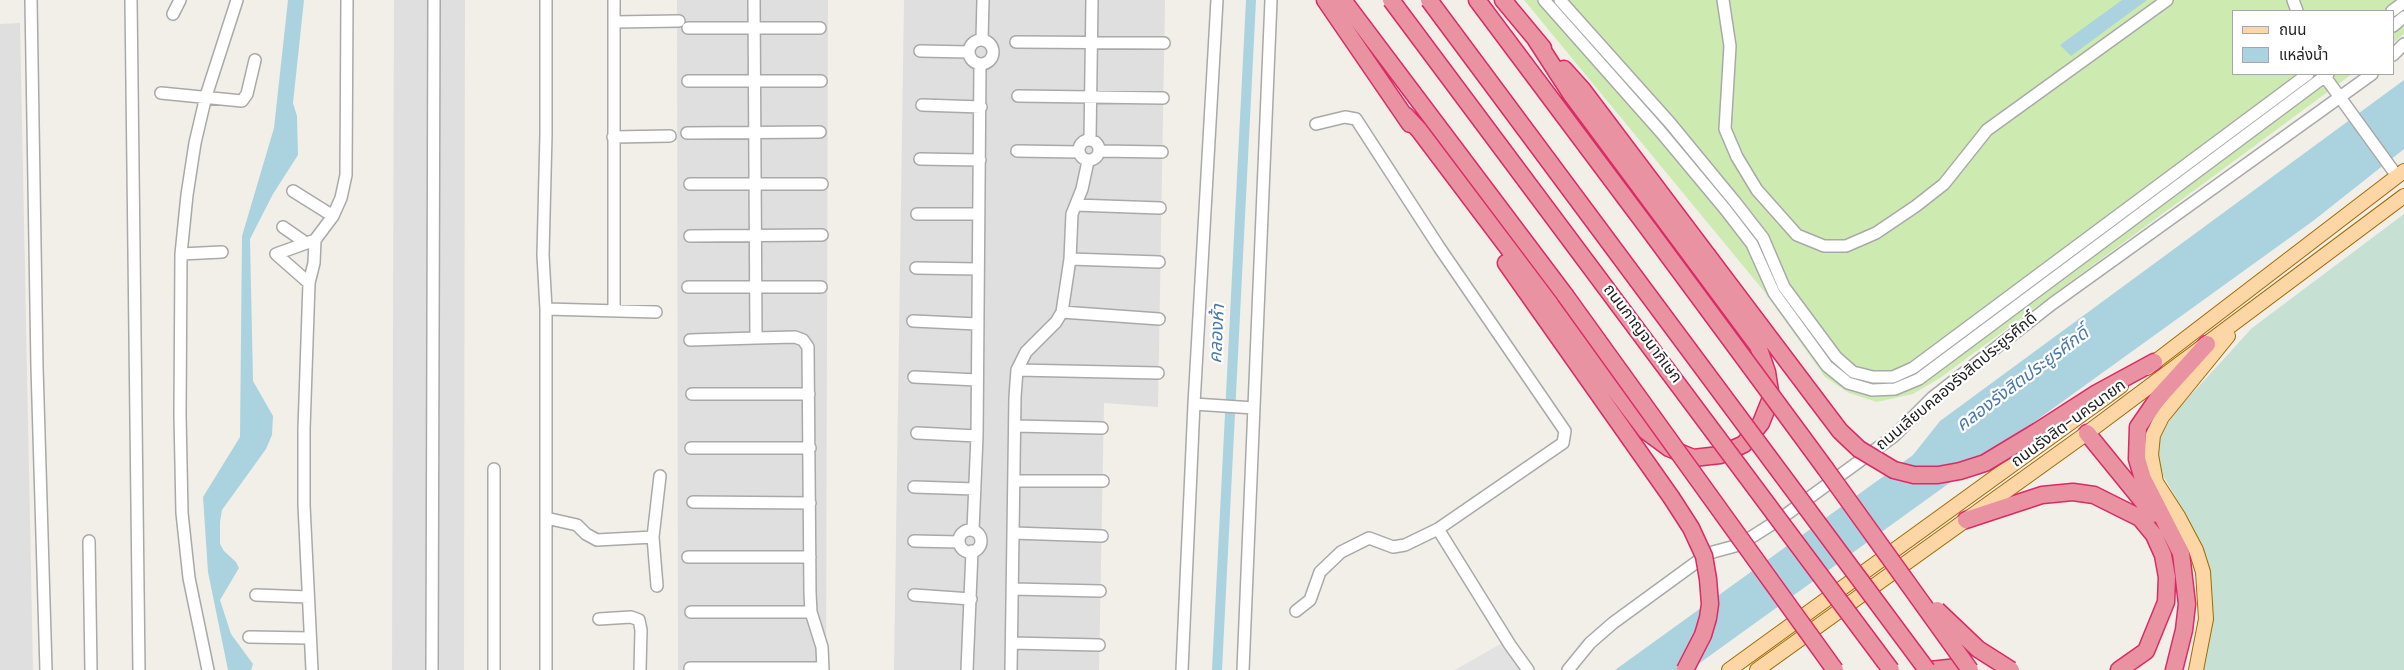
<!DOCTYPE html>
<html>
<head>
<meta charset="utf-8">
<style>
	body { margin:0 }
	#map { position:relative; width:2404px; height:670px; overflow:hidden; background:#f2efe9; font-family:Poppins,"Noto Sans Thai",sans-serif }
	canvas { display:block }
	.legend { position:absolute; left:2232px; top:10px; width:162px; height:65px; box-sizing:border-box; background:#fff; border:1px solid #a7a7a7; margin:0; padding:6px 9px; list-style:none; font-size:15px; color:#222 }
	.legend li { display:flex; align-items:center; gap:10px; height:25px }
	.legend b { width:25px; border:1px solid #a7a7a7 }
</style>
</head>
<body>
<div id="map">
<canvas width="2404" height="670"></canvas>
<ul class="legend">
<li><b style="height:6px;background:#fcd6a4"></b>ถนน</li>
<li><b style="height:14px;background:#aad3df"></b>แหล่งน้ำ</li>
</ul>
</div>
<script>
const g = document.querySelector('canvas').getContext('2d');
g.lineJoin = 'round';
function fill(path, color) {
  g.fillStyle = color;
  g.fill(path, 'evenodd');
}
function shape(rows) {
  const path = new Path2D();
  for (const r of rows) {
    if (r.length === 3) {
      path.moveTo(r[0] + r[2], r[1]);
      path.arc(r[0], r[1], r[2], 0, 2 * Math.PI);
      continue;
    }
    path.moveTo(r[0], r[1]);
    for (let i = 2; i < r.length; i += 2) path.lineTo(r[i], r[i + 1]);
  }
  return path;
}
function strokePath(path, color, width, dash) {
  g.strokeStyle = color;
  g.lineWidth = width;
  g.lineCap = dash ? 'butt' : 'round';
  g.setLineDash(dash || []);
  g.stroke(path);
}
function label(font, color, halo, rows, align = 'center') {
  g.font = font + ' Poppins,"Noto Sans Thai",sans-serif';
  g.lineWidth = 4.5;
  g.setLineDash([]);
  g.textBaseline = 'middle';
  g.strokeStyle = halo;
  g.fillStyle = color;
  for (const [text, x, y, turn = 0] of rows) {
    g.save();
    g.translate(x, y);
    g.rotate((+turn || 0) * Math.PI / 180);
    g.textAlign = isNaN(turn) ? turn : align;
    if (halo) g.strokeText(text, 0, 0);
    g.fillText(text, 0, 0);
    g.restore();
  }
}
fill(shape([
	[394,0,465,0,464,670,392,670],
	[677,0,828,0,826,670,678,670],
	[904,0,1165,0,1158,407,1104,403,1099,670,894,670],
	[20,23,33,670,0,670,0,24]
]), '#e0dfdf');
fill(shape([
	[1524,0,2404,0,2404,34,2393,43,2393,11,2233,11,2233,74,2352,74,1940,378,1913,394,1877,402,1849,393,1825,377,1763,290]
]), '#cdebb0');
fill(shape([
	[2404,214,2404,670,2199,670,2203,554,2184,512,2161,472,2157,459,2157,439,2178,409,2252,328]
]), '#c6e0d4');
fill(shape([
	[1511,638,1531,670,1455,670]
]), '#e2e2e2');
fill(shape([
	[288,0,304,0,293,103,297,116,298,155,273,194,250,239,253,381,273,416,272,435,266,449,222,510,220,522,220,544,224,551,236,562,239,568,220,600,231,634,253,664,251,670,228,670,208,572,203,497,240,437,242,236,274,128],
	[2122,0,2147,0,2071,56,2060,45],
	[2404,80,2404,149,2313,221,1690,670,1615,670,1913,455,1940,421]
]), '#aad3df');
strokePath(shape([
	[1217,670,1251,0]
]), '#aad3df', 10);
const minor = shape([
	[31,0,37,367,46,670],
	[131,0,139,670],
	[546,0,546,134,543,255,546,309,546,670],
	[754,0,756,338,795,337,803,340,808,347,810,593,811,612,822,647,823,670],
	[1544,0,1660,131,1725,209,1752,244,1774,293,1827,366,1848,383,1872,390,1895,389,1919,379,2328,74],
	[1560,0,1670,123,1735,202,1763,238,1784,287,1836,357,1853,372,1873,377,1893,377,1913,368,2308,74],
	[1723,0,1730,46,1725,129,1737,157,1757,190,1797,235,1824,246,1846,246,1876,233,1916,206,1944,184,1987,130,2167,0],
	[2293,0,2297,11],
	[2392,11,2404,2],
	[173,14,180,0],
	[614,22,679,21],
	[2393,26,2404,17],
	[688,28,820,28],
	[982,40,983,0],
	[981,52,12],
	[1016,42,1164,43],
	[920,51,969,52],
	[2393,55,2404,44],
	[2323,74,2397,176],
	[688,81,821,81],
	[161,93,242,101,247,94,255,60],
	[1018,96,1163,98],
	[922,105,981,107],
	[1316,124,1345,117,1356,119,1439,247,1565,431,1563,443,1438,529,1510,645,1528,670],
	[687,133,820,132],
	[613,137,670,136],
	[1089,150,10],
	[1090,140,1092,0],
	[1017,151,1079,152],
	[1100,151,1162,152],
	[920,159,980,160],
	[690,184,822,184],
	[293,191,333,216],
	[1076,205,1160,208],
	[917,214,978,214],
	[283,227,306,243],
	[690,236,822,235],
	[181,254,222,252],
	[1070,259,1159,262],
	[916,268,977,269],
	[309,283,276,254,315,240,333,216,341,198,346,175,347,0],
	[688,287,821,287],
	[546,309,656,312],
	[614,310,614,0],
	[1062,312,1159,319],
	[913,321,977,324],
	[690,340,756,338],
	[1017,370,1158,373],
	[914,377,977,380],
	[692,394,809,394],
	[1194,404,1254,408],
	[1015,426,1102,428],
	[917,433,977,436],
	[691,448,810,448],
	[494,469,494,670],
	[1015,481,1103,481],
	[914,487,975,489],
	[693,502,810,503],
	[546,518,577,525,586,534,597,540,653,537],
	[973,530,977,436,980,64],
	[970,541,11],
	[1013,533,1102,536],
	[89,541,91,670],
	[914,541,959,542],
	[688,557,810,557],
	[657,586,653,537,660,476],
	[1013,589,1100,591],
	[256,595,308,597],
	[914,595,971,599],
	[1296,611,1310,600,1320,572,1341,552,1369,538,1393,547,1405,545,1438,529],
	[691,612,811,612],
	[599,619,631,617,639,620,641,630,640,670],
	[249,637,310,638],
	[1012,643,1099,645],
	[690,668,823,668],
	[208,670,189,578,182,513,180,415,181,254,187,195,195,143,206,96,237,0],
	[312,670,304,505,304,429,309,283,314,263,315,240],
	[432,670,434,0],
	[967,670,972,551],
	[1011,670,1015,397,1017,370,1026,352,1056,322,1062,312,1070,259,1072,214,1082,189,1088,161],
	[1182,670,1194,404,1217,0],
	[1243,670,1271,0],
	[1568,670,1590,643,1613,623,1698,561,1713,552,1739,545,1780,519,1894,436,1933,397,2052,304,2372,74]
]);
const major = shape([
	[2147,368,2404,171],
	[1729,670,2121,386],
	[1757,670,2087,433,2404,196],
	[2196,670,2206,619,2203,572,2196,550,2178,516,2156,482,2151,455,2153,435,2162,417,2228,336]
]);
const highway = shape([
	[1325,0,1410,124],
	[1343,0,1565,295],
	[1477,0,1650,231],
	[1503,0,1543,48],
	[1564,69,1582,89,1815,398],
	[1405,115,1419,130,1646,431,1669,448,1693,458,1720,455,1744,444,1761,423,1771,398,1767,372,1758,346,1571,94,1536,40],
	[1506,263,1671,497],
	[2038,431,2097,393,2154,362],
	[2087,433,2153,514],
	[1800,434,1825,468],
	[1966,520,2042,495,2073,492,2094,495,2140,518,2154,535,2163,555,2167,577,2166,602,2146,651,2119,670],
	[1930,670,1958,667,1966,670],
	[2174,670,2184,630,2187,604,2181,553,2143,479,2137,459,2138,427,2158,398,2207,344]
]);
strokePath(minor, '#a9a9a9', 14);
strokePath(major, '#a06b00', 16);
strokePath(highway, '#dc2a67', 19);
strokePath(minor, '#fff', 11);
strokePath(major, '#fcd6a4', 14);
strokePath(highway, '#e892a2', 16);
const highwayBridge = shape([
	[1391,0,1891,670],
	[1429,0,1927,670],
	[1650,231,1800,434],
	[1565,295,1835,670],
	[1815,398,1840,431,1859,449,1894,470,1914,475,1938,475,1960,471,1985,463,2038,431],
	[1825,468,1970,670],
	[1671,497,1691,528,1704,556,1708,579,1710,604,1708,618,1703,635,1685,670],
	[1937,610,1978,649,2011,670]
]);
strokePath(highwayBridge, '#dc2a67', 19, []);
strokePath(highwayBridge, '#e892a2', 16);
label('16px', '#222', '#fff', [
	["ถนนกาญจนาภิเษก",1642,334,53],
	["ถนนเลียบคลองรังสิตประยูรศักดิ์",1957,382,-40],
	["ถนนรังสิต-นครนายก",2069,424,-36]
]);
label('italic 18px', '#4a7aab', '#fff', [
	["คลองห้า",1218,334,-87],
	["คลองรังสิตประยูรศักดิ์",2023,380,-37]
]);
</script>
</body>
</html>
